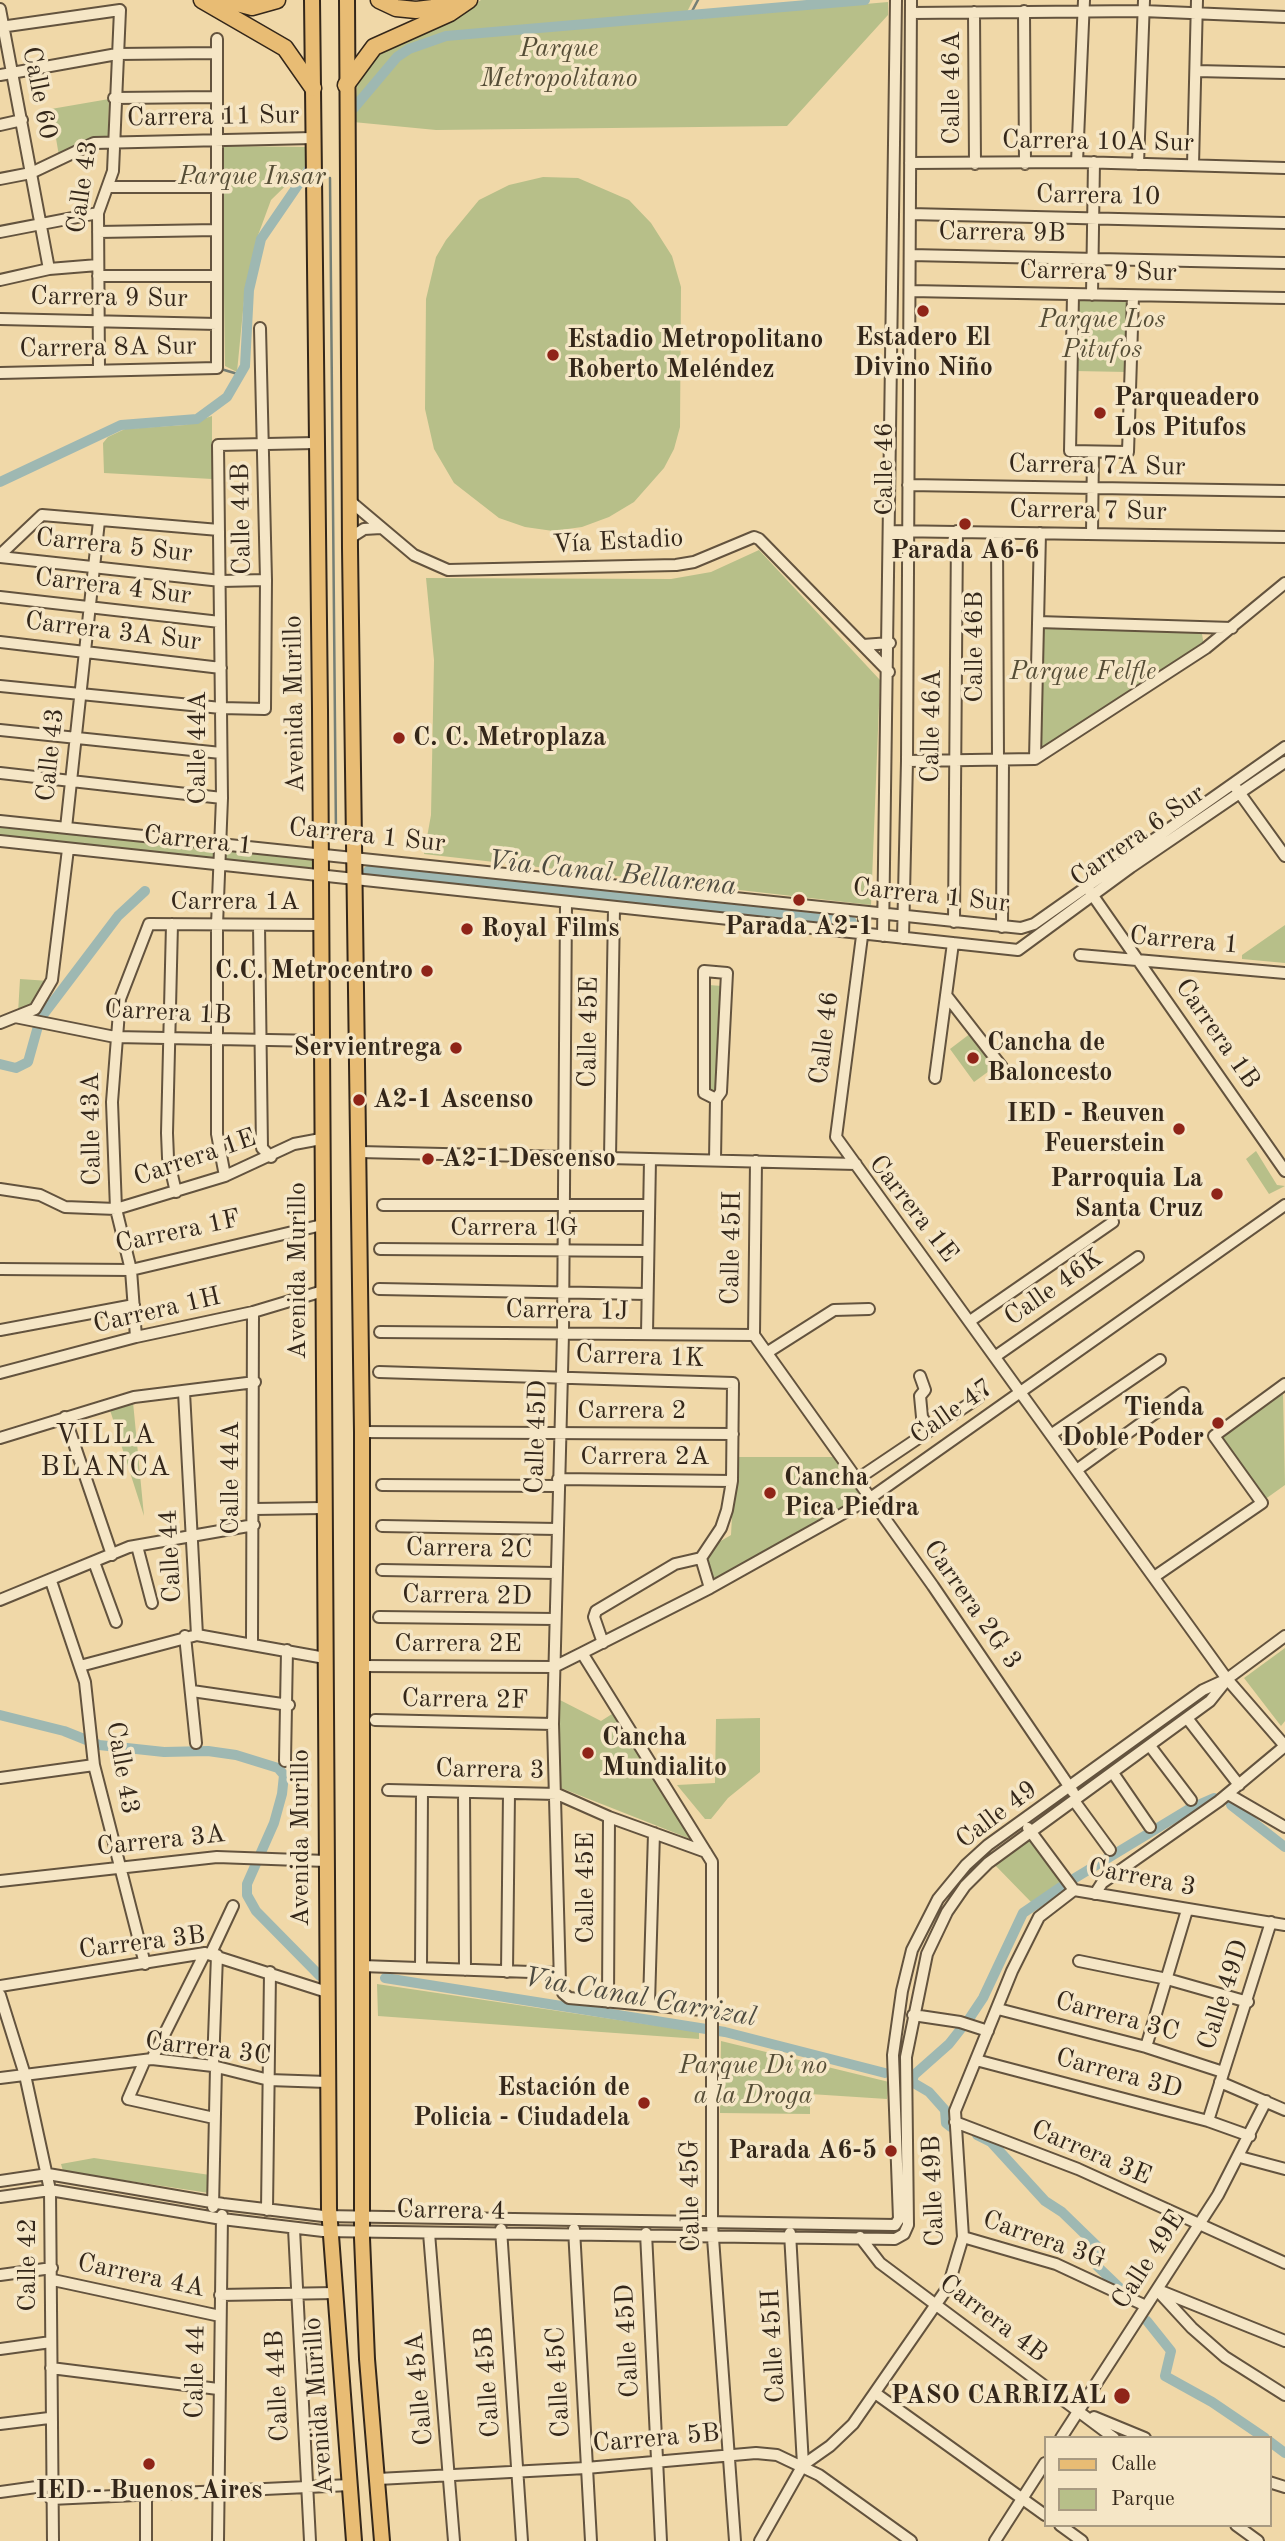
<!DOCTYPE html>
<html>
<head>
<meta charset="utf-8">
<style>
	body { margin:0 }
	#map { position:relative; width:1285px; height:2541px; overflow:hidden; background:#f0d8a8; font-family:"Old Standard TT",serif }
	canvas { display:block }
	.legend { position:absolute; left:1044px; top:2436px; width:228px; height:91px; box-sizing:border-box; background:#f5e6c6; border:2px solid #a89a81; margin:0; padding:9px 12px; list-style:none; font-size:21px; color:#34271a }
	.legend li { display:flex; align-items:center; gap:14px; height:35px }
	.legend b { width:35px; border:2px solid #a89a81 }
</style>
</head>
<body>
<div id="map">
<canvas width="1285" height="2541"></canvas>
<ul class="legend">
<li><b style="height:9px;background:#e8bc74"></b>Calle</li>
<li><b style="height:19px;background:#b7bf89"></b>Parque</li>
</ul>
</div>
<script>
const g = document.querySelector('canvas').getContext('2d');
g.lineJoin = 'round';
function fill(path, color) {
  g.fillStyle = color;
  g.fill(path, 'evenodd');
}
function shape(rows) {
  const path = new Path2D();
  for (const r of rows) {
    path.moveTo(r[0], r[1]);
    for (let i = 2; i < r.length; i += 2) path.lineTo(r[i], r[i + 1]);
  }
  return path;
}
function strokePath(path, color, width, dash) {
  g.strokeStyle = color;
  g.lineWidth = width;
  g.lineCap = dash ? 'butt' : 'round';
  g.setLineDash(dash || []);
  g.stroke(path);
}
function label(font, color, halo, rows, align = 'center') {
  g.font = font + ' "Old Standard TT",serif';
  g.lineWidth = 7;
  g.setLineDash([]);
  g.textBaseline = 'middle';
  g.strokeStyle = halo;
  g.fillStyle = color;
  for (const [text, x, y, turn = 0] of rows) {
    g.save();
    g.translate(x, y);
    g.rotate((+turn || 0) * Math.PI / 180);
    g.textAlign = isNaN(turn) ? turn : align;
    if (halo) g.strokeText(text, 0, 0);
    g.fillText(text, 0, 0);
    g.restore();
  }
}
fill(shape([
	[481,0,693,0,683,20,888,2,888,15,787,126,436,130,353,122,358,78,373,54,459,15],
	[109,99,108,137,91,139,59,156,51,109],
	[222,146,308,147,309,163,271,200,257,238,245,290,237,372,225,366],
	[543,177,578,178,629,200,651,223,672,256,681,287,680,427,674,449,664,468,634,502,609,517,582,527,553,531,525,527,499,518,454,483,434,449,425,409,426,299,436,257,446,240,479,200,509,185],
	[1075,298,1131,299,1128,372,1074,371],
	[212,416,212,479,104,473,103,443,108,437,125,429,185,425],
	[759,550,880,680,871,905,424,854,431,815,434,660,426,578,671,579,711,572],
	[1039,626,1201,628,1204,646,1037,757],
	[0,825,312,858,312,870,0,835],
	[1285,925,1285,963,1242,959,1242,955],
	[20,979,49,981,34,1007,18,1013],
	[709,985,722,986,717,1092,707,1092],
	[971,1033,996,1066,974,1082,950,1049],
	[1256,1151,1277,1185,1285,1186,1269,1194,1246,1159],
	[1283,1392,1285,1485,1264,1500,1219,1437],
	[133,1402,144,1516,109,1407],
	[735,1457,833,1457,862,1498,715,1578,709,1575,704,1559,709,1548,731,1535],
	[1285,1648,1285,1721,1281,1726,1244,1678],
	[558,1699,601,1721,612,1714,693,1840,561,1788],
	[760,1718,760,1772,728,1798,711,1819,705,1819,677,1785,715,1783,716,1719],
	[1031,1835,1064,1882,1031,1902,993,1863],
	[377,1984,699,2032,699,2039,378,2016],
	[721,2041,889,2082,887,2099,810,2094,810,2114,720,2113],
	[94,2158,210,2175,209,2193,63,2171,61,2164]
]), '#b7bf89');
strokePath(shape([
	[690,15,698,0],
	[330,178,336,836],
	[221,369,241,375]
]), '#747e75', 2.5);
strokePath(shape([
	[354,108,397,57,409,49,446,36,865,0],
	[0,482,121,425,197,419,227,397,245,366,249,290,261,239,309,169],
	[368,871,852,922],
	[0,1064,16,1068,28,1062,40,1019,118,916,145,891],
	[0,1715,64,1731,99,1745,164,1752,208,1751,236,1755,278,1768,284,1775,282,1794,274,1823,247,1884,247,1895,256,1911,320,1976],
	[1231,1805,1285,1847],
	[1075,1878,1189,1809,1214,1798],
	[385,1978,725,2032,885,2073],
	[969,2019,983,1998,1023,1913,1061,1887],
	[951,2127,946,2123,945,2110,929,2092,912,2082,914,2075,949,2044,964,2025],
	[977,2135,991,2142,1045,2201,1062,2212,1097,2246,1097,2266,1120,2288],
	[1147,2321,1171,2351,1165,2376,1212,2402,1265,2438],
	[1269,2441,1285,2453]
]), '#9eb8b2', 10);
const minor = shape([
	[0,9,49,269],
	[1024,11,1025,164],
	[974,12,975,164],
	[911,13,1143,11,1285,17],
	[0,27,120,10,113,171,98,213,99,370],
	[1196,71,1285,73],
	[0,75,117,54,217,53],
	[114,98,217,97],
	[0,125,22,120],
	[1077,162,1084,0],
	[910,163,1077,162,1285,168],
	[1138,164,1144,0],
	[1193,165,1197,0],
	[0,179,31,173,94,143,313,138],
	[108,187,217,187],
	[910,214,1285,223],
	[0,232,98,213],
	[98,232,217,230],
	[910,255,1285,263],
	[98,276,217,276],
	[0,280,49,269,98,265],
	[910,291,1285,298],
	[1073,295,1070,451,1128,452,1133,296],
	[1092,295,1094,162],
	[0,319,217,324],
	[0,373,217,368,217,39],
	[908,485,1285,491],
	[350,501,414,555,448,570,676,565,694,562,754,537,759,539,889,672],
	[890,531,1285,537],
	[997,533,998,760],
	[1092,534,1093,452],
	[350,538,364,529,381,528],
	[0,555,42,515,219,530],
	[0,557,221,581,266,580],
	[0,597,220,622],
	[1038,622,1232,628],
	[0,642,221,668],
	[863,645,890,643],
	[0,686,221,708,265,709,266,580,260,328],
	[0,730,221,753],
	[1035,759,1040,533],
	[907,761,1035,759,1206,648,1285,583],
	[0,773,222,798],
	[1236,788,1285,856],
	[0,821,1021,928,1034,924,1285,747],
	[66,828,99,521],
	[0,841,1018,950,1131,867,1285,762],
	[1089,890,1285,1171],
	[566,902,563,1334,553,1724,560,1983,563,1993,569,1998,714,2011],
	[865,913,836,1137,1227,1679,1285,1746],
	[954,922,957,531],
	[172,924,167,1133,168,1158,176,1192],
	[259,925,262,1148,271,1157],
	[1002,927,1003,760],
	[883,936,896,0],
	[903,938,907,761,911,0],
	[1080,955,1285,973],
	[704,971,727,973,721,1092,716,1099,704,1093,704,971],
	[946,995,1002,1067],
	[15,1017,115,1037,320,1041],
	[0,1023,35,1009,52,980,68,849],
	[935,1078,953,943],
	[360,1152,856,1164],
	[610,1158,614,908],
	[715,1160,716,1099],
	[225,1176,217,1134,217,925,222,798,218,445,315,443],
	[0,1189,40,1195,65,1207,116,1209,225,1176,294,1144,321,1139],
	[383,1205,648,1205],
	[380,1249,647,1251],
	[0,1269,131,1270,322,1225],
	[379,1289,647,1294],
	[970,1321,1113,1222],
	[0,1330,134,1305],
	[380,1332,754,1335],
	[647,1334,650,1159],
	[754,1335,933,1586,1073,1792],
	[754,1335,756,1161],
	[136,1337,131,1270,116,1209,112,1102,120,999,149,924,321,925],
	[768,1352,834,1310,869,1309],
	[996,1356,1138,1257],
	[379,1372,733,1383,732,1481,727,1510,721,1528,701,1558,710,1588],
	[0,1373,136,1337,253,1312,323,1291],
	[920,1376,925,1390,920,1396,922,1417,929,1428],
	[184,1392,197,1635],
	[65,1417,112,1555],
	[362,1432,733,1434],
	[1052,1434,1160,1360],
	[0,1438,134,1397,255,1382],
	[1078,1469,1183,1393],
	[558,1479,732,1481],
	[856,1480,978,1398],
	[382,1485,558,1486],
	[254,1509,323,1508],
	[382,1526,557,1529],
	[137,1546,152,1603],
	[94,1562,116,1622],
	[382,1570,556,1573],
	[1154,1577,1262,1503,1214,1436,1285,1384],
	[51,1581,85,1682,94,1765,145,1964],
	[0,1600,129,1547,254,1525],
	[379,1617,555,1619],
	[185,1636,196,1743],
	[603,1643,594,1617,596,1611,675,1564,701,1558],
	[252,1644,253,1312],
	[582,1653,712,1862,712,2224,735,2541],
	[80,1666,197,1635,325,1658],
	[361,1666,554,1667,582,1653,710,1588,869,1499,1285,1205],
	[192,1691,289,1705],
	[1187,1718,1239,1785],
	[375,1720,553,1724],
	[1150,1746,1191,1800],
	[285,1761,287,1650],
	[1113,1773,1150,1827],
	[0,1778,94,1765],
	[388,1790,557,1794,609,1817,706,1852],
	[464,1792,465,1970],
	[1228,1794,1285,1827],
	[1075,1802,1110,1850],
	[1028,1828,1074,1890,1285,1925],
	[0,1881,217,1857,326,1861],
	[1095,1894,1102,1883,1219,1801,1285,1746],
	[211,1953,233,1906],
	[1079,1961,1167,1979,1248,2002],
	[362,1966,559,1973],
	[421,1968,422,1791],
	[507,1972,509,1793],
	[0,1986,205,1953,327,1992],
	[0,1995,25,2075,50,2190,53,2541],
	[608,2002,609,1817],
	[649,2003,654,1833],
	[998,2009,1146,2047,1223,2072],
	[913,2015,960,2022,988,2031],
	[1146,2047,1187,1910],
	[152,2059,205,1953],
	[145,2060,128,2099,214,2118],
	[976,2060,1208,2121,1250,2136],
	[213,2066,217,1955],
	[0,2078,152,2059,213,2066,269,2080,327,2082],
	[1220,2082,1285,2110],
	[1208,2121,1271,1922],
	[955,2122,1078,2169,1285,2263],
	[1240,2157,1285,2169],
	[0,2181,48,2174,223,2204,323,2216,895,2225,899,2219,893,2055,902,1991,912,1950,938,1899,966,1865,988,1845,1203,1690,1227,1679,1285,1636],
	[0,2197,50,2190,222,2219,323,2231,895,2239,904,2234,908,2225,906,2057,927,1954,947,1912,965,1886,988,1863,1210,1701,1226,1681],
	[213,2207,216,2067],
	[267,2210,270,1972],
	[294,2229,310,2541],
	[501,2229,522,2541],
	[574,2229,591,2541],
	[429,2233,454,2541],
	[646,2233,661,2541],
	[790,2233,803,2465],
	[860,2237,880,2263,1114,2438],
	[963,2237,1056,2264,1146,2306],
	[0,2275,52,2268],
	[53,2280,220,2316],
	[1157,2290,1192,2328,1225,2357,1285,2395],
	[1163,2292,1285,2341],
	[220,2295,335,2293],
	[0,2349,51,2342],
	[51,2368,218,2389],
	[875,2393,1045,2515],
	[1094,2417,1145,2438],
	[0,2424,49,2418],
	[1061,2438,1218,2195,1266,2101],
	[378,2479,586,2468,756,2453,777,2455,819,2475,911,2541],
	[1269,2482,1285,2487],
	[0,2492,51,2485],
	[51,2499,350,2485],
	[1060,2525,1082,2541],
	[1236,2525,1258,2541],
	[146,2541,146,2494],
	[218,2541,222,2215],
	[760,2541,803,2465,830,2446,853,2424,948,2287,963,2237,955,2111,1012,1971,1039,1917,1074,1890],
	[995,2541,1045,2463]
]);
const major = shape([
	[312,0,320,709,329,2209,354,2541],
	[347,0,350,548,362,1432,362,2238,367,2359,382,2541]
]);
const highway = shape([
	[202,0,285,48,313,88],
	[226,0,252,7,277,0],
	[379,0,396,8,416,10,433,8,448,0],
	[346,85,374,47,450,13,469,0]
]);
strokePath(minor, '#63533e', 14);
strokePath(major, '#34271a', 18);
strokePath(highway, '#34271a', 19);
strokePath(minor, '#f5e6c6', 10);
strokePath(major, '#e8bc74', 14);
strokePath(highway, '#e8bc74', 16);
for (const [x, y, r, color] of [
	[923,311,7,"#8f2418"],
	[553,355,7,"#8f2418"],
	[1100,413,7,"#8f2418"],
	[965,524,7,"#8f2418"],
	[399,738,7,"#8f2418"],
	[799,900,7,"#8f2418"],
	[467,929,7,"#8f2418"],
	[427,971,7,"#8f2418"],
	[456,1048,7,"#8f2418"],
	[973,1058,7,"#8f2418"],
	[359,1100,7,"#8f2418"],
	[1179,1129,7,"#8f2418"],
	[428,1159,7,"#8f2418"],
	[1217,1194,7,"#8f2418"],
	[1218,1423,7,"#8f2418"],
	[770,1493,7,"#8f2418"],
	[588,1753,7,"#8f2418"],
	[644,2103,7,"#8f2418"],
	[891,2151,7,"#8f2418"],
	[1122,2396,9,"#8f2418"],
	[149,2464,7,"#8f2418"]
]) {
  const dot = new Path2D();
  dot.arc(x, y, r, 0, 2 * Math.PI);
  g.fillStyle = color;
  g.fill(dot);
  strokePath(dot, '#f5e6c6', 2.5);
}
label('italic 26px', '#554d36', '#f5e6c6', [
	["Parque",559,49],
	["Metropolitano",559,79],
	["Parque Insar",252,177],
	["Parque Los",1102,320],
	["Pitufos",1102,350],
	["Parque Felfle",1083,672],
	["Parque Di no",753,2066],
	["a la Droga",753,2096]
]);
label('26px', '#34271a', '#f5e6c6', [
	["Calle 46A",952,88,-90],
	["Calle 60",39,93,79],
	["Carrera 11 Sur",213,117,-1],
	["Carrera 10A Sur",1098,142,1],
	["Calle 43",83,187,-82],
	["Carrera 10",1098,196,1],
	["Carrera 9B",1002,233,1],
	["Carrera 9 Sur",1098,272,1],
	["Carrera 9 Sur",109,298,1],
	["Carrera 8A Sur",108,348,-1],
	["Carrera 7A Sur",1097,466,1],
	["Calle 46",885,469,-90],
	["Carrera 7 Sur",1088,511,1],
	["Calle 44B",242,519,-91],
	["Vía Estadio",618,542,-3],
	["Carrera 5 Sur",114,546,6],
	["Carrera 4 Sur",113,587,7],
	["Carrera 3A Sur",113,632,7],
	["Calle 46B",975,647,-90],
	["Avenida Murillo",295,704,-91],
	["Calle 46A",932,726,-89],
	["Calle 44A",198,748,-90],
	["Calle 43",51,755,-84],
	["Carrera 1 Sur",367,836,6],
	["Carrera 6 Sur",1138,836,-35],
	["Carrera 1",198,841,6],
	["Carrera 1 Sur",931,896,6],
	["Carrera 1A",235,902],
	["Carrera 1",1184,941,5],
	["Carrera 1B",168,1013,3],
	["Calle 45E",589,1032,-89],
	["Carrera 1B",1217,1034,55],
	["Calle 46",825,1038,-83],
	["Calle 43A",92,1129,-91],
	["Carrera 1E",195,1158,-19],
	["Carrera 1E",913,1209,52],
	["Carrera 1G",514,1228],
	["Carrera 1F",178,1232,-12],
	["Calle 45H",732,1248,-89],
	["Avenida Murillo",298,1271,-90],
	["Calle 46K",1054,1288,-35],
	["Carrera 1H",157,1311,-13],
	["Carrera 1J",567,1311,1],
	["Carrera 1K",640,1357,2],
	["Carrera 2",632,1411],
	["Calle 47",952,1412,-35],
	["Calle 45D",537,1437,-88],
	["Carrera 2A",645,1457],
	["Calle 44A",231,1478,-90],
	["Carrera 2C",469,1549,1],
	["Calle 44",171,1556,-93],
	["Carrera 2D",467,1596,1],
	["Carrera 2G 3",972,1605,55],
	["Carrera 2E",458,1644],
	["Carrera 2F",465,1700,1],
	["Calle 43",122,1768,80],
	["Carrera 3",490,1770,1],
	["Calle 49",997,1815,-37],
	["Avenida Murillo",301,1838,-90],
	["Carrera 3A",161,1841,-6],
	["Carrera 3",1142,1878,11],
	["Calle 45E",586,1888,-90],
	["Carrera 3B",142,1943,-7],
	["Calle 49D",1224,1995,-72],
	["Carrera 3C",1117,2017,15],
	["Carrera 3C",208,2049,7],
	["Carrera 3D",1119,2074,15],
	["Carrera 3E",1091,2153,23],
	["Calle 49B",934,2191,-92],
	["Calle 45G",691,2196,-91],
	["Carrera 4",451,2211,1],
	["Carrera 3G",1044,2240,19],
	["Calle 49E",1149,2260,-57],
	["Calle 42",28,2265,-90],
	["Carrera 4A",141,2276,12],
	["Carrera 4B",993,2319,37],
	["Calle 45D",628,2341,-93],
	["Calle 45H",774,2346,-93],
	["Calle 44",196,2372,-89],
	["Calle 45B",488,2382,-94],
	["Calle 45C",559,2382,-93],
	["Calle 44B",278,2386,-93],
	["Calle 45A",420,2389,-95],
	["Avenida Murillo",319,2406,-94],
	["Carrera 5B",656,2439,-5]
]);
label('bold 26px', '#34271a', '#f5e6c6', [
	["Estadero El",923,338,"center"],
	["Divino Niño",923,368,"center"],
	["Estadio Metropolitano",567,340],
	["Roberto Meléndez",567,370],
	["Parqueadero",1114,398],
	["Los Pitufos",1114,428],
	["Parada A6-6",965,551,"center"],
	["C. C. Metroplaza",413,738],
	["Parada A2-1",799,927,"center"],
	["Royal Films",481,929],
	["C.C. Metrocentro",413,971,"right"],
	["Cancha de",987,1043],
	["Baloncesto",987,1073],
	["Servientrega",442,1048,"right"],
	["A2-1 Ascenso",373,1100],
	["IED - Reuven",1165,1114,"right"],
	["Feuerstein",1165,1144,"right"],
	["A2-1 Descenso",442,1159],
	["Parroquia La",1203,1179,"right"],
	["Santa Cruz",1203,1209,"right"],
	["Tienda",1204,1408,"right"],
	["Doble Poder",1204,1438,"right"],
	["Cancha",784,1478],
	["Pica Piedra",784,1508],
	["Cancha",602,1738],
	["Mundialito",602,1768],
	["Estación de",630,2088,"right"],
	["Policia - Ciudadela",630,2118,"right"],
	["Parada A6-5",877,2151,"right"],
	["PASO CARRIZAL",1106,2396,"right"],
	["IED - Buenos Aires",149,2491,"center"]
], 'left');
label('italic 28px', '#4e4b40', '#f5e6c6', [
	["Via Canal Bellarena",612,874,6],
	["Via Canal Carrizal",640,1998,10]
]);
g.letterSpacing = '2px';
label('28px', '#34271a', '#f5e6c6', [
	["VILLA",106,1436],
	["BLANCA",106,1468]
]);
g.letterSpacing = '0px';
</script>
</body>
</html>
